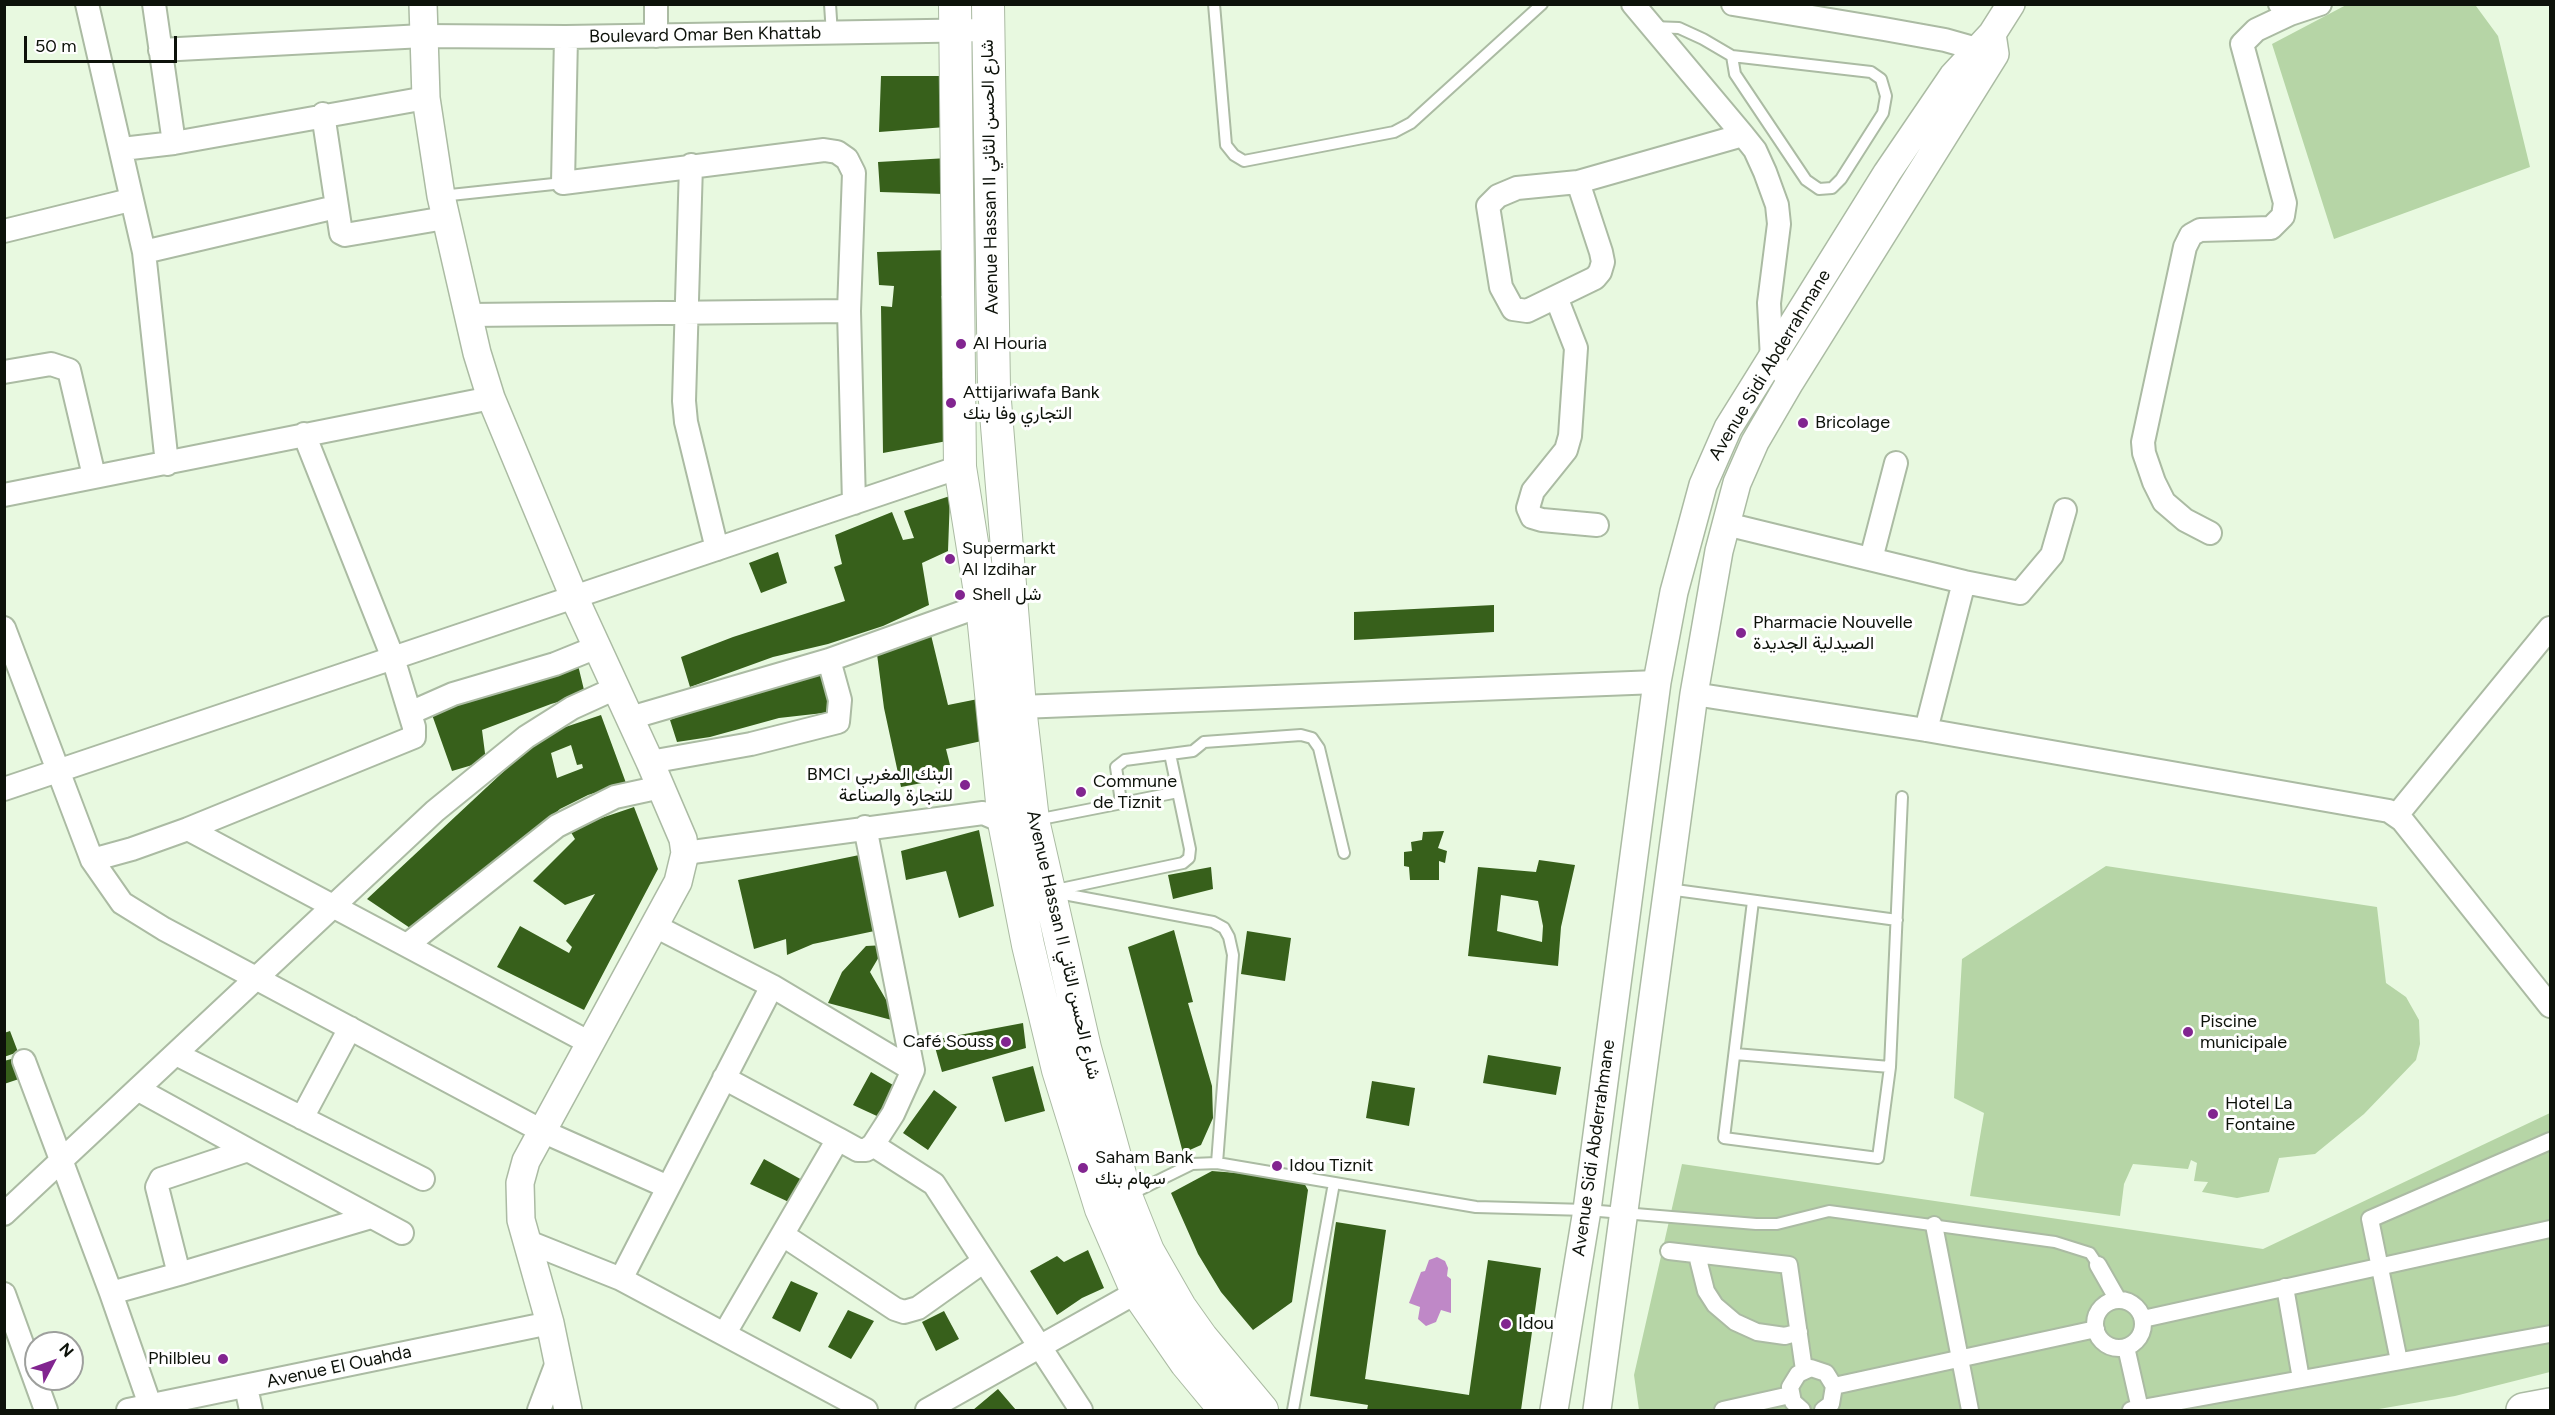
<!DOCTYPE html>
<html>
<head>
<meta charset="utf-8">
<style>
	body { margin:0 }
	#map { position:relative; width:2555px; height:1415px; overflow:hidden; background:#e8f9e0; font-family:Figtree,sans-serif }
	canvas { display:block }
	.frame { position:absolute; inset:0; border:6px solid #0d120a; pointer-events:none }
	.north { position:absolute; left:24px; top:1331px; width:60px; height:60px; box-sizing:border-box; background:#fff; border:2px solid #9ea09d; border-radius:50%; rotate:49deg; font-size:16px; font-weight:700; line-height:24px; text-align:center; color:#0d120a }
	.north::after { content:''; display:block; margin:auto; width:21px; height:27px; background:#822590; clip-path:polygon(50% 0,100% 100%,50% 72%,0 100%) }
	.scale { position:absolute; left:24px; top:36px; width:153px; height:27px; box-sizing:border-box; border:3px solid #0d120a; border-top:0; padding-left:8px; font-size:18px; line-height:21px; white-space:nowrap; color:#0d120a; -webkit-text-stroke:4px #fff; paint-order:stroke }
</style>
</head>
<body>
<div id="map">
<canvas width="2555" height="1415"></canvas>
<div class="frame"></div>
<div class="north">N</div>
<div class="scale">50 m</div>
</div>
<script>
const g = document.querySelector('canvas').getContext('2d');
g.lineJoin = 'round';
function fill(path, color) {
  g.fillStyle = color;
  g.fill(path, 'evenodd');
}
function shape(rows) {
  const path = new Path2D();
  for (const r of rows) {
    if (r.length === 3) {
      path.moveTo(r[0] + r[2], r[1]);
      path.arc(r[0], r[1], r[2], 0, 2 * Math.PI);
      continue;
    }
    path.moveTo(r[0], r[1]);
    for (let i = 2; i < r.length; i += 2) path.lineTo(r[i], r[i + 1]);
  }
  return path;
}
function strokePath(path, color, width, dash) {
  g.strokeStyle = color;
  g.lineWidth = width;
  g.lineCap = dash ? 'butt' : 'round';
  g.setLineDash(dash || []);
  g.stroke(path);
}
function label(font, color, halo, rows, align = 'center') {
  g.font = font + ' Figtree,Vazirmatn,sans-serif';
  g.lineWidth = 6;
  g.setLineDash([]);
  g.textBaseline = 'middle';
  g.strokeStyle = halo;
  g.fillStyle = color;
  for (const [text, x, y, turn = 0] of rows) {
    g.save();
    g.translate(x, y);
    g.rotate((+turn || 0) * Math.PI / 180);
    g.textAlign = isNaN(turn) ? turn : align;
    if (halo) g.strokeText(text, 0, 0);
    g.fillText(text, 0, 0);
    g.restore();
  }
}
fill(shape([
	[2348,4,2478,5,2476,6,2498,36,2530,167,2334,239,2272,44],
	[2106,866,2377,907,2386,983,2406,997,2419,1020,2420,1044,2416,1060,2364,1114,2315,1154,2279,1158,2269,1192,2237,1198,2202,1192,2208,1182,2194,1181,2197,1163,2191,1160,2188,1169,2133,1164,2124,1184,2120,1216,1970,1196,1984,1113,1954,1098,1962,959],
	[2550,1113,2550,1372,2455,1396,2373,1410,1639,1410,1634,1375,1682,1164,2263,1249]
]), '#b6d5a6');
fill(shape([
	[1437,1257,1445,1261,1448,1268,1447,1276,1451,1279,1451,1313,1441,1310,1436,1322,1426,1326,1418,1319,1420,1307,1409,1303,1421,1272,1425,1271,1429,1260]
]), '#bf88c7');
fill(shape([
	[881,76,948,76,946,127,879,132],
	[948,158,944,194,880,192,878,162],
	[950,250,950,295,941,296,944,307,947,441,883,453,881,306,892,307,894,286,879,285,877,252],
	[950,496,948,551,922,563,929,605,883,626,828,644,773,657,690,687,681,657,733,637,845,601,834,567,842,564,835,535,892,512,903,540,914,538,904,511],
	[778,552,787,583,761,593,749,563],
	[1494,605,1494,632,1354,640,1354,612],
	[931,635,948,705,978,699,986,740,946,749,953,777,901,787,884,708,877,654],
	[577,661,585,694,551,704,482,730,486,761,452,771,430,709],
	[823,672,832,712,779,718,710,737,677,742,670,720,703,707],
	[601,715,626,783,588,795,560,809,416,932,367,899,517,759,536,737],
	[571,745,577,765,582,764,583,768,557,778,551,753],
	[634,807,658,869,584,1010,497,967,520,926,569,953,572,947,566,941,595,894,565,905,533,881,575,839,569,829],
	[979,830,994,906,959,918,946,871,906,880,901,851],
	[1444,831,1438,848,1447,851,1445,863,1439,861,1439,880,1410,880,1409,867,1404,866,1404,852,1412,851,1411,842,1422,840,1423,832],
	[869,853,884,929,813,944,787,955,786,939,754,949,738,880],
	[1539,860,1575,865,1561,927,1558,966,1468,956,1478,867,1536,872],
	[1501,895,1538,901,1543,926,1542,942,1497,931],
	[1211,867,1213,889,1173,899,1168,875],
	[1174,930,1193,1002,1188,1003,1212,1086,1213,1118,1201,1145,1183,1153,1128,947],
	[1247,931,1291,938,1285,981,1241,974],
	[886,945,870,972,899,1022,828,1003,842,972,866,946],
	[1023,1023,1026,1048,942,1072,933,1040],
	[10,1031,18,1052,4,1057,4,1033],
	[1488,1055,1561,1067,1556,1095,1483,1083],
	[15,1058,22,1078,4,1084,4,1061],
	[1033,1066,1045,1111,1005,1122,992,1077],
	[871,1072,893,1085,879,1117,853,1105],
	[1372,1081,1415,1088,1409,1126,1366,1118],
	[934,1090,957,1107,928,1150,903,1133],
	[764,1159,804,1181,791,1203,750,1184],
	[1212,1171,1286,1177,1303,1181,1308,1190,1292,1302,1253,1330,1221,1292,1198,1254,1171,1193],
	[1336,1222,1386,1230,1365,1379,1469,1395,1488,1260,1541,1268,1521,1410,1367,1410,1368,1405,1310,1396],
	[1088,1250,1104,1288,1082,1298,1057,1315,1030,1271,1057,1256,1064,1262],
	[791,1281,818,1293,800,1332,772,1318],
	[848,1310,874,1321,851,1359,828,1347],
	[944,1311,959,1339,936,1351,922,1322],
	[998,1389,1016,1410,973,1410]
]), '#37601b');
const service = shape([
	[830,4,832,34],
	[1214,4,1226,145,1234,155,1244,161,1394,132,1411,123,1542,4],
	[1652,27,1679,28,1703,39,1732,56,1871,72,1881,79,1886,96,1883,113,1841,179,1832,188,1819,189,1806,180,1735,74,1732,56],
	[441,196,563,183],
	[1121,802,1116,767,1125,760,1193,751,1204,742,1301,735,1312,738,1319,748,1344,853],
	[1036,820,1178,792],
	[1668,889,1897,920],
	[1056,890,1183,863,1189,858,1190,849,1170,754],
	[1053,892,1213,922,1224,928,1229,937,1233,955,1217,1163],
	[1753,901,1724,1138,1878,1158,1890,1067,1902,797],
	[1735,1054,1890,1067],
	[1129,1195,1192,1164,1217,1163,1476,1207,1587,1210,1756,1224,1777,1224,1829,1211,2055,1242,2090,1253,2098,1265],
	[1293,1410,1334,1183]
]);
const pedestrian = shape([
	[1934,1225,1970,1410],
	[1669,1251,1789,1265,1804,1370],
	[1697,1255,1706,1291,1715,1305,1735,1322,1757,1332,1785,1336,1799,1332],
	[2098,1265,2118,1300],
	[2285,1287,2301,1379],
	[2119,1324,24],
	[2143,1319,2550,1229],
	[2126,1347,2140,1409],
	[2399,1361,2370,1219,2550,1141],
	[1834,1386,2096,1329],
	[1723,1410,1790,1395],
	[1802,1410,1793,1402,1790,1387,1798,1374,1811,1368,1826,1373,1834,1386,1831,1404,1823,1410],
	[2131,1410,2550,1334]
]);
const minor = shape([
	[87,4,144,252,167,464],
	[154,4,174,143],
	[656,4,656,36],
	[1633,4,1743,135,1755,150,1765,172,1777,205,1779,224,1769,303,1772,359,1790,382],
	[1733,4,1884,29,1945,40,1991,53],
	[2280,4,2290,14,2320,4],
	[566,37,563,183,824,150,837,152,847,159,854,173,849,311,854,503],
	[160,50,423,36,566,37,987,30],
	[323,114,341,233,345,235,445,218],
	[122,149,174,143,426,98],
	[691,165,684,401,686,422,717,549],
	[1578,182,1517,188,1498,196,1488,206,1501,287,1513,309,1527,311,1595,278,1600,272,1603,262,1601,252,1578,182,1743,135],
	[4,231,130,200],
	[144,252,336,207],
	[1556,297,1576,348,1570,436,1566,450,1533,491,1528,508,1532,517,1542,520,1597,525],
	[469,315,849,311],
	[4,372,51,364,69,370,94,476],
	[4,495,491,398],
	[1726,524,1964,582,1926,730],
	[2210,533,2185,520,2164,502,2154,482,2144,453,2143,442,2185,247,2191,235,2200,230,2271,228,2283,216,2285,203,2242,44,2256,30,2290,14],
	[1871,559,1896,463],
	[1964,582,2020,593,2052,555,2065,510],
	[4,628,92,860,122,903,164,929,542,1131,668,1187],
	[1694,694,1926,730,2389,811,2402,820,2550,1006],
	[1020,707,1657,682],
	[410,713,453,694,555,664,597,647],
	[630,718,829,660,994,601],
	[650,762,751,744,838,722,840,700,829,660],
	[4,789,960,467],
	[2397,815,2550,628],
	[188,829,590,1043],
	[685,853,983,813,1004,822,1017,822],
	[92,860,132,849,188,829,414,737,414,727,393,658,304,434],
	[655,926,772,986,913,1070],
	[407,945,557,826,615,797,661,787],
	[178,1055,423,1179],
	[24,1061,111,1293,179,1274],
	[724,1078,838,1139,725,1333],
	[139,1090,248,1150],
	[302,1118,350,1028],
	[838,1139,858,1150,866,1150,873,1145,893,1114,913,1070,865,827],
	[873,1145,934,1184,1081,1410],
	[4,1214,435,811,526,737,572,708,616,688],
	[371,1217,179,1274,157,1187,161,1179,248,1150,402,1233],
	[783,1235,895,1309,904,1312,918,1308,984,1261],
	[526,1241,621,1279,866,1410],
	[621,1279,772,986],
	[111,1293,150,1405],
	[4,1294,46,1410],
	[246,1387,251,1410],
	[128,1410,550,1323],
	[539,1410,558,1360],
	[927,1410,1137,1292]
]);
const tertiary = shape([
	[423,4,426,98,441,196,477,353,491,398,574,597,650,762,683,839,685,853,678,882,526,1161,520,1183,521,1220,550,1323,568,1410],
	[1554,1410,1587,1210,1657,682,1674,592,1703,485,1728,428,1887,173,1953,76,1992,34,2011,4],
	[1597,1410,1694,694,1719,551,1737,483,1755,442,1790,382,1995,54,1992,34]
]);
const secondary = shape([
	[955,4,960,467,982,605,1004,822,1028,945,1058,1070,1101,1209,1137,1292,1186,1363,1225,1410],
	[988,4,994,389,1020,707,1033,820,1085,1048,1126,1196,1148,1251,1180,1307,1202,1338,1262,1410]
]);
const trunk = shape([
	[2523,1410,2550,1405]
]);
strokePath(service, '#abbba3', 14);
strokePath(pedestrian, '#abbba3', 20);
strokePath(minor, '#abbba3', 26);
strokePath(tertiary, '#abbba3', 30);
strokePath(secondary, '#abbba3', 34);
strokePath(trunk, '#abbba3', 36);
strokePath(service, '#fff', 10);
strokePath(pedestrian, '#fff', 16);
strokePath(minor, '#fff', 22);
strokePath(tertiary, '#fff', 27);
strokePath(secondary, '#fff', 32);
strokePath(trunk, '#fff', 33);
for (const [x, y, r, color] of [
	[961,344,6,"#822590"],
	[951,403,6,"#822590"],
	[1803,423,6,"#822590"],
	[950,559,6,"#822590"],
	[960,595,6,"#822590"],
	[1741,633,6,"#822590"],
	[965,785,6,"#822590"],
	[1081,792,6,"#822590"],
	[2188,1032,6,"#822590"],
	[1006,1042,6,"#822590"],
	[2213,1114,6,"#822590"],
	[1277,1166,6,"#822590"],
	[1083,1168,6,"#822590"],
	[1506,1324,6,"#822590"],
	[223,1359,6,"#822590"]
]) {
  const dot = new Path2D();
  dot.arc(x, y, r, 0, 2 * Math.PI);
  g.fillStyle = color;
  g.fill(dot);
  strokePath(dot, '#fff', 2);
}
label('18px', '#0d120a', '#fff', [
	["Boulevard Omar Ben Khattab",705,35,-1],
	["Avenue Hassan II شارع الحسن الثاني",990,177,-91],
	["Avenue Sidi Abderrahmane",1770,365,-59],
	["Avenue Hassan II شارع الحسن الثاني",1063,945,77],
	["Avenue Sidi Abderrahmane",1594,1148,-82],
	["Avenue El Ouahda",339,1367,-12]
]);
label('18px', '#0d120a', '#fff', [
	["Al Houria",973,344],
	["Attijariwafa Bank",963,393],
	["التجاري وفا بنك",963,414],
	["Bricolage",1815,423],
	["Supermarkt",962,549],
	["Al Izdihar",962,570],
	["Shell شل",972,595],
	["Pharmacie Nouvelle",1753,623],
	["الصيدلية الجديدة",1753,644],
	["BMCI البنك المغربي",953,775,"right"],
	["للتجارة والصناعة",953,796,"right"],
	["Commune",1093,782],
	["de Tiznit",1093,803],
	["Piscine",2200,1022],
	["municipale",2200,1043],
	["Café Souss",994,1042,"right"],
	["Hotel La",2225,1104],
	["Fontaine",2225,1125],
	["Saham Bank",1095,1158],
	["سهام بنك",1095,1179],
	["Idou Tiznit",1289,1166],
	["Idou",1518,1324],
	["Philbleu",211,1359,"right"]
], 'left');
</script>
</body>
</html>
